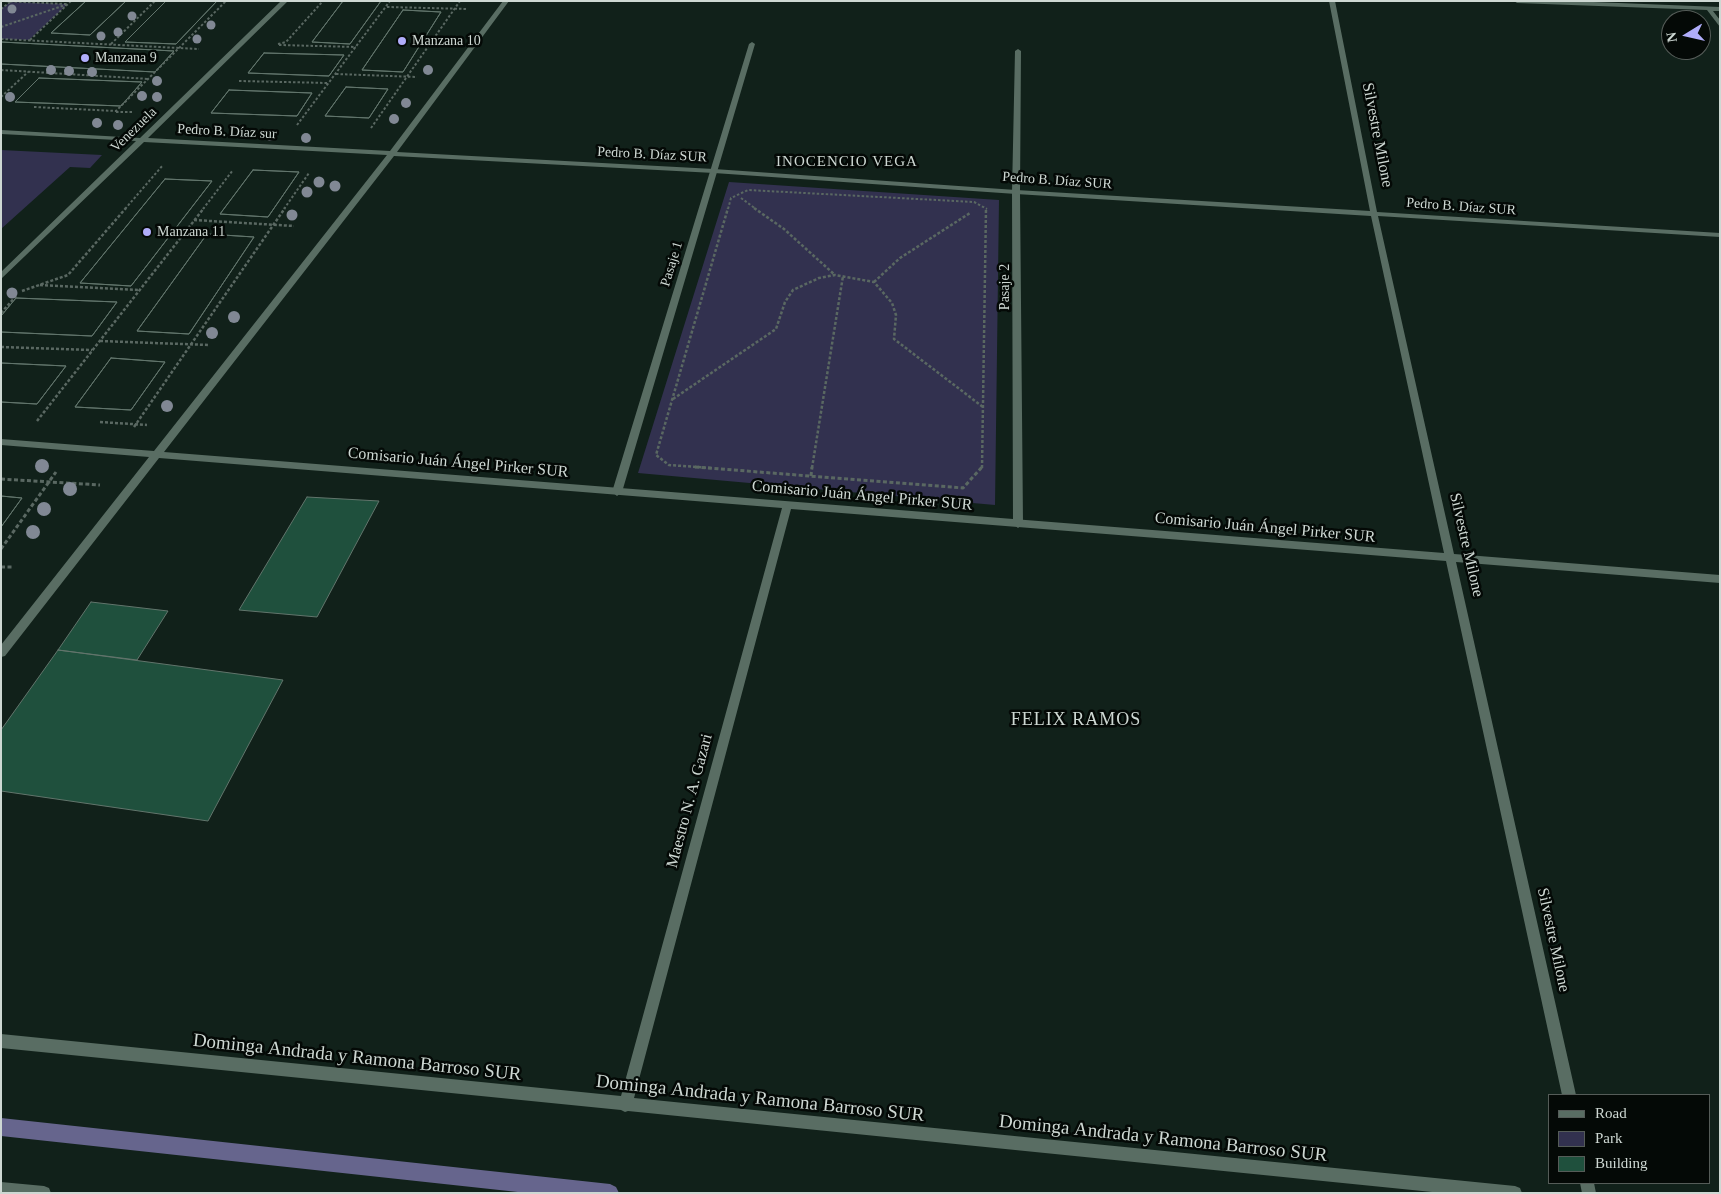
<!DOCTYPE html>
<html>
<head>
<meta charset="utf-8">
<style>
	body { margin:0 }
	#map { position:relative; width:1721px; height:1194px; overflow:hidden; background:#11211a; font-family:Georgia,serif }
	canvas { display:block }
	.frame { position:absolute; inset:0; border:2px solid #ced8d3; pointer-events:none }
	.legend { position:absolute; left:1548px; top:1094px; width:162px; height:90px; box-sizing:border-box; background:#040906; border:1px solid #555c58; margin:0; padding:6px 9px; list-style:none; font-size:15px; color:#ced8d3 }
	.legend li { display:flex; align-items:center; gap:10px; height:25px }
	.legend b { width:25px; border:1px solid #555c58 }
	.north { position:absolute; left:1661px; top:10px; width:50px; height:50px; box-sizing:border-box; background:#040906; border:1px solid #555c58; border-radius:50%; rotate:261deg; font-size:14px; font-weight:700; line-height:20px; text-align:center; color:#ced8d3 }
	.north::after { content:''; display:block; margin:auto; width:18px; height:22px; background:#b0adfa; clip-path:polygon(50% 0,100% 100%,50% 72%,0 100%) }
</style>
</head>
<body>
<div id="map">
<canvas width="1721" height="1194"></canvas>
<div class="frame"></div>
<ul class="legend">
<li><b style="height:6px;background:#596d63"></b>Road</li>
<li><b style="height:14px;background:#32314f"></b>Park</li>
<li><b style="height:14px;background:#1f503d"></b>Building</li>
</ul>
<div class="north">N</div>
</div>
<script>
const g = document.querySelector('canvas').getContext('2d');
g.lineJoin = 'round';
function fill(path, color) {
  g.fillStyle = color;
  g.fill(path, 'evenodd');
}
function shape(rows) {
  const path = new Path2D();
  for (const r of rows) {
    path.moveTo(r[0], r[1]);
    for (let i = 2; i < r.length; i += 2) path.lineTo(r[i], r[i + 1]);
  }
  return path;
}
function strokePath(path, color, width, dash) {
  g.strokeStyle = color;
  g.lineWidth = width;
  g.lineCap = dash ? 'butt' : 'round';
  g.setLineDash(dash || []);
  g.stroke(path);
}
function label(font, color, halo, rows, align = 'center') {
  g.font = font + ' Georgia,serif';
  g.lineWidth = 5;
  g.setLineDash([]);
  g.textBaseline = 'middle';
  g.strokeStyle = halo;
  g.fillStyle = color;
  for (const [text, x, y, turn = 0] of rows) {
    g.save();
    g.translate(x, y);
    g.rotate((+turn || 0) * Math.PI / 180);
    g.textAlign = isNaN(turn) ? turn : align;
    if (halo) g.strokeText(text, 0, 0);
    g.fillText(text, 0, 0);
    g.restore();
  }
}
fill(shape([
	[10,2,68,4,29,40,1,39,1,9],
	[1,150,102,155,90,168,70,167,1,229],
	[729,182,999,200,995,505,638,473]
]), '#32314f');
fill(shape([
	[1,1118,610,1184,616,1187,619,1193,527,1193,1,1136,1,1118]
]), '#66658d');
const building = shape([
	[86,1,126,1,90,35,51,33,86,1],
	[86,1,126,1,90,35,51,33,86,1],
	[166,1,217,1,176,44,125,42,166,1],
	[166,1,217,1,176,44,125,42,166,1],
	[343,1,381,1,350,44,312,42,343,1],
	[343,1,381,1,350,44,312,42,343,1],
	[403,10,441,12,403,72,362,70,403,10],
	[403,10,441,12,403,72,362,70,403,10],
	[1,42,174,51,155,72,1,64,1,42],
	[1,42,174,51,155,72,1,64,1,42],
	[264,53,344,55,329,76,248,73,264,53],
	[264,53,344,55,329,76,248,73,264,53],
	[39,78,142,82,121,106,15,102,39,78],
	[39,78,142,82,121,106,15,102,39,78],
	[346,87,388,89,369,118,325,116,346,87],
	[346,87,388,89,369,118,325,116,346,87],
	[229,90,312,93,297,116,211,113,229,90],
	[229,90,312,93,297,116,211,113,229,90],
	[253,170,299,172,268,217,220,214,253,170],
	[253,170,299,172,268,217,220,214,253,170],
	[165,179,212,181,131,286,80,283,165,179],
	[165,179,212,181,131,286,80,283,165,179],
	[207,234,254,237,189,334,137,331,207,234],
	[207,234,254,237,189,334,137,331,207,234],
	[16,298,117,302,92,336,1,332,1,316,16,298],
	[16,298,117,302,92,336,1,332,1,316,16,298],
	[111,358,165,362,131,410,75,407,111,358],
	[111,358,165,362,131,410,75,407,111,358],
	[1,363,66,366,37,404,1,402,1,363],
	[1,363,66,366,37,404,1,402,1,363],
	[1,496,22,498,1,527,1,496],
	[1,496,22,498,1,527,1,496],
	[307,497,379,501,317,617,239,610,307,497],
	[91,602,168,611,137,660,58,650,91,602],
	[58,650,283,680,208,821,1,791,1,730,58,650]
]);
fill(building, '#1f503d');
strokePath(building, '#62756c', 1);
strokePath(shape([
	[1,1,66,4],
	[387,7,468,9],
	[1,9,10,2],
	[1,27,68,4],
	[1,39,199,49],
	[30,40,71,1],
	[111,44,155,1],
	[278,44,286,42,323,1],
	[279,45,356,47],
	[1,70,149,79],
	[336,74,417,77],
	[239,81,328,83],
	[1,97,28,72],
	[34,107,116,111,226,1],
	[116,112,134,112],
	[297,125,390,1],
	[371,128,460,1],
	[741,198,756,209],
	[125,209,163,165],
	[203,209,233,170],
	[284,209,309,173],
	[728,209,731,198,748,190,974,202,987,209]
]), '#5a6862', 2, [2.5, 2]);
strokePath(shape([
	[754,208,784,229,835,275],
	[194,220,294,226],
	[874,282,900,258,970,213],
	[40,285,139,290],
	[22,291,68,275,126,208],
	[1,313,16,296],
	[100,341,209,345],
	[1,347,92,350],
	[673,399,776,329,785,302,793,290,819,278,835,275,874,282,892,303,896,315,894,339,983,407],
	[37,421,204,208],
	[100,422,147,425],
	[134,427,285,208],
	[711,468,669,465,656,455,728,208],
	[812,468,843,276],
	[982,468,986,208]
]), '#5a6862', 2.5, [3, 2]);
strokePath(shape([
	[695,467,963,488,982,467],
	[811,476,812,467],
	[1,479,100,485],
	[1,549,56,472],
	[1,567,13,567]
]), '#5a6862', 3, [4, 2.5]);
fill(shape([
	[752,42,755,44,622,492,617,496,612,492,749,44,752,42],
	[1018,49,1021,51,1020,192,1023,524,1018,528,1013,524,1012,192,1015,51,1018,49]
]), '#596d63');
fill(shape([
	[281,1,288,1,148,138,390,151,503,1,509,1,397,152,714,169,1016,190,1370,211,1329,1,1335,1,1377,212,1720,233,1720,237,1378,216,1454,554,1720,575,1720,583,1456,562,1576,1095,1562,1095,1446,561,791,509,634,1098,1515,1186,1520,1188,1522,1193,1442,1193,628,1111,625,1112,621,1110,1,1048,1,1034,621,1096,782,508,159,458,5,656,1,657,1,645,149,457,1,445,1,439,154,451,387,155,144,142,1,279,1,272,136,141,1,134,1,130,140,138,281,1],
	[394,156,714,173,1016,194,1371,216,1444,553,164,452,394,156],
	[1514,1,1568,1,1720,7,1720,11,1713,11,1720,20,1720,27,1707,10,1517,3,1514,1],
	[1,1182,44,1186,49,1188,51,1193,1,1193,1,1182],
	[1580,1183,1594,1183,1596,1193,1582,1193,1580,1183]
]), '#596d63');
g.fillStyle = '#818894';
for (const [x, y, r] of [
	[12,9,4.5],
	[132,16,4.5],
	[211,25,4.5],
	[118,32,4.5],
	[101,36,4.5],
	[197,39,4.5],
	[51,70,5],
	[428,70,5],
	[69,71,5],
	[92,72,5],
	[157,81,5],
	[142,96,5],
	[10,97,5],
	[157,97,5],
	[406,103,5],
	[394,119,5],
	[97,123,5],
	[118,125,5],
	[241,132,5],
	[270,136,5],
	[306,138,5],
	[319,182,5.5],
	[335,186,5.5],
	[307,192,5.5],
	[292,215,5.5],
	[12,293,5.5],
	[234,317,6],
	[212,333,6],
	[167,406,6],
	[42,466,7],
	[70,489,7],
	[44,509,7],
	[33,532,7]
]) {
  g.beginPath();
  g.arc(x, y, r, 0, 2 * Math.PI);
  g.fill();
}
for (const [x, y, r, color] of [
	[402,41,5,"#b0adfa"],
	[85,58,5,"#b0adfa"],
	[147,232,5,"#b0adfa"]
]) {
  const dot = new Path2D();
  dot.arc(x, y, r, 0, 2 * Math.PI);
  g.fillStyle = color;
  g.fill(dot);
  strokePath(dot, '#040906', 2);
}
label('14px', '#ced8d3', '#040906', [
	["Manzana 10",412,41],
	["Manzana 9",95,58],
	["Manzana 11",157,232]
], 'left');
label('14px', '#ced8d3', '#040906', [
	["Venezuela",134,130,-44],
	["Pedro B. Díaz sur",227,132,3],
	["Pedro B. Díaz SUR",652,155,3],
	["Pedro B. Díaz SUR",1057,181,4],
	["Pedro B. Díaz SUR",1461,207,4],
	["Pasaje 1",672,264,-73],
	["Pasaje 2",1005,287,-90]
]);
g.letterSpacing = '1px';
label('15px', '#ced8d3', '#040906', [
	["INOCENCIO VEGA",847,162]
]);
g.letterSpacing = '0px';
label('16px', '#ced8d3', '#040906', [
	["Silvestre Milone",1377,135,79],
	["Comisario Juán Ángel Pirker SUR",458,463,5],
	["Comisario Juán Ángel Pirker SUR",862,496,5],
	["Comisario Juán Ángel Pirker SUR",1265,528,5],
	["Silvestre Milone",1466,545,77],
	["Maestro N. A. Gazari",690,801,-75],
	["Silvestre Milone",1553,940,78]
]);
g.letterSpacing = '1px';
label('18px', '#ced8d3', '#040906', [
	["FELIX RAMOS",1076,720]
]);
g.letterSpacing = '0px';
label('19px', '#ced8d3', '#040906', [
	["Dominga Andrada y Ramona Barroso SUR",357,1058,6],
	["Dominga Andrada y Ramona Barroso SUR",760,1099,6],
	["Dominga Andrada y Ramona Barroso SUR",1163,1139,6]
]);
</script>
</body>
</html>
